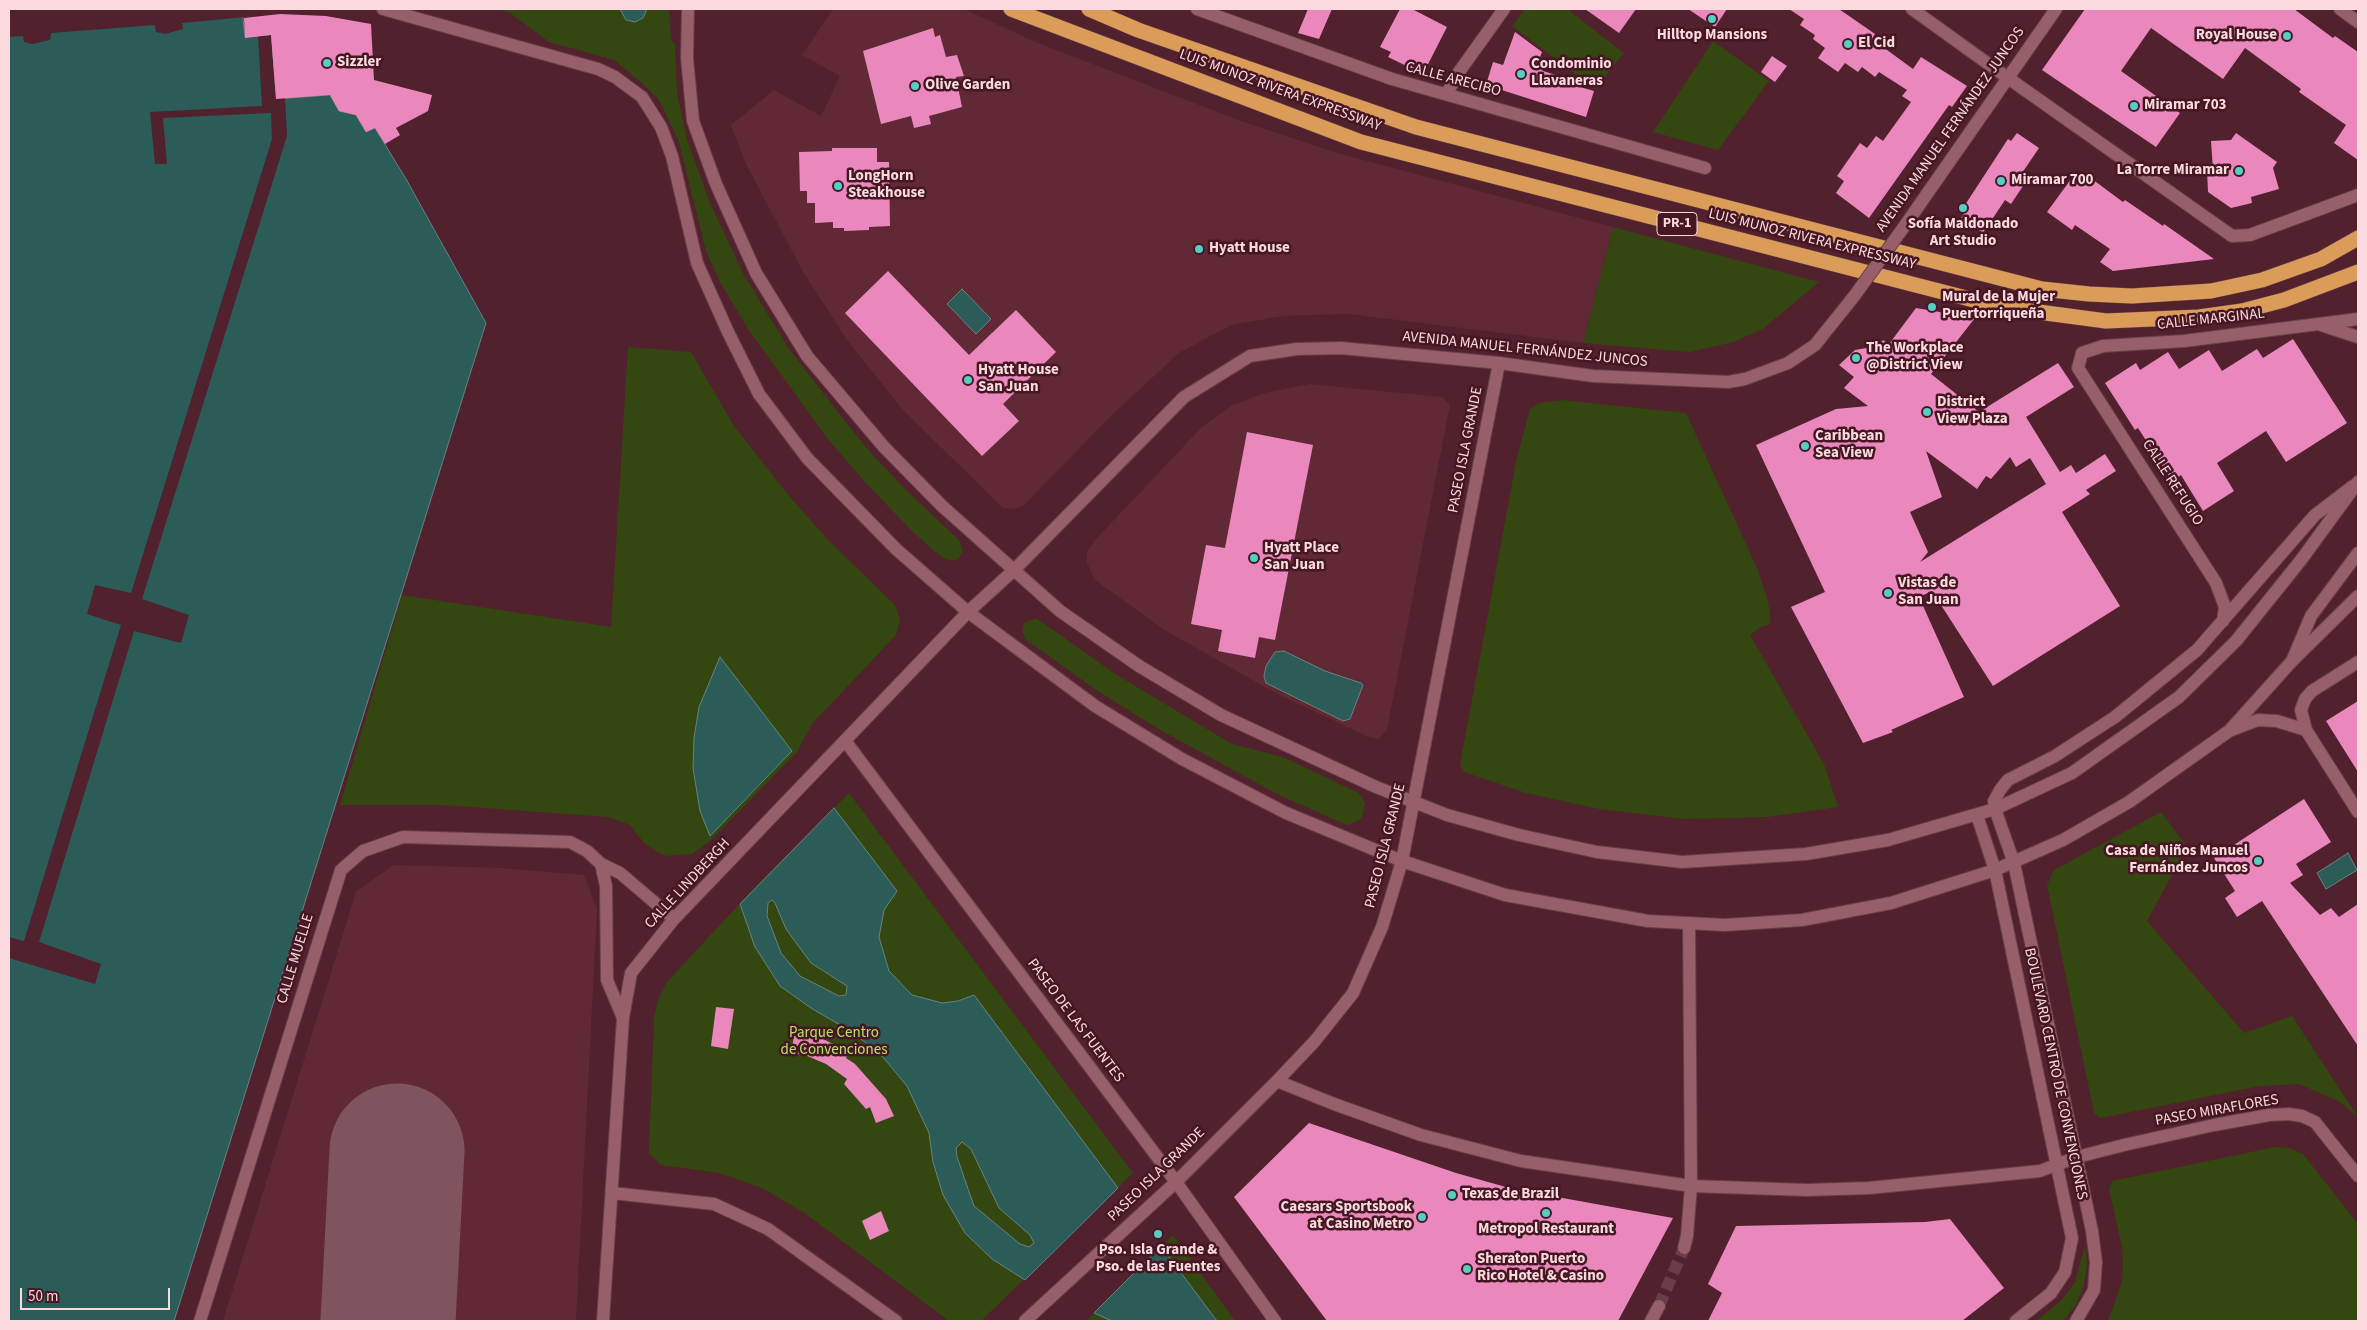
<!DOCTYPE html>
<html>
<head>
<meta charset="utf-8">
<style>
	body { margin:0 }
	#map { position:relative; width:2367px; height:1330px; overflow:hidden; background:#51212d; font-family:"Source Sans 3",sans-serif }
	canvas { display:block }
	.frame { position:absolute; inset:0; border:10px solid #fadadf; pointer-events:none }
	.scale { position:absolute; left:20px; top:1288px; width:150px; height:22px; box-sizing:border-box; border:2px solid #fadadf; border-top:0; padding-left:6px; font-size:15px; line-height:18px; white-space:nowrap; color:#fadadf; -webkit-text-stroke:4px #461723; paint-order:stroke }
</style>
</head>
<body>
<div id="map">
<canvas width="2367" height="1330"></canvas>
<div class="frame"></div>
<div class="scale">50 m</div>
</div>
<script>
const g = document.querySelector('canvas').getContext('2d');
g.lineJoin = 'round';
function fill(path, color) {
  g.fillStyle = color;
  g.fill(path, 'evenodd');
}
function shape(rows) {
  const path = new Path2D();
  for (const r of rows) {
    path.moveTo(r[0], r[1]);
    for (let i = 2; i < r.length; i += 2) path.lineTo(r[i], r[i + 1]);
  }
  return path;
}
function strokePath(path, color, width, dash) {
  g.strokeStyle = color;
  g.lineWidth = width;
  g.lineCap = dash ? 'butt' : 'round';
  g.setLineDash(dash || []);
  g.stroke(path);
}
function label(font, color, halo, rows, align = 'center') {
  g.font = font + ' "Source Sans 3",sans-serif';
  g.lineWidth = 5;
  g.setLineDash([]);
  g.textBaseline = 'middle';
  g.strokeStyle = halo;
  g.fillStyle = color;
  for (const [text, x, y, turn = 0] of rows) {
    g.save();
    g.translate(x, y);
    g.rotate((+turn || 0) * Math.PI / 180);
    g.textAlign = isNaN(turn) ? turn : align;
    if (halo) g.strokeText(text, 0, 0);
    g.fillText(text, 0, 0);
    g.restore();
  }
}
fill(shape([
	[833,9,964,9,1038,43,1241,121,1334,152,1613,227,1583,343,1349,314,1283,316,1231,325,1179,353,1113,414,1023,506,1012,509,1003,508,903,410,847,340,802,270,745,162,731,125,774,90,821,116,840,76,802,55],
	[1310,384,1442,397,1450,405,1387,730,1379,739,1369,737,1279,695,1163,629,1095,580,1087,563,1087,552,1095,540,1201,428,1231,406,1264,393],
	[393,865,502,868,584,875,597,909,576,1321,223,1321,356,892]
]), '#602935');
fill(shape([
	[498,9,669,9,671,41,675,44,677,93,687,140,710,203,744,275,789,349,844,420,871,453,907,491,959,540,963,551,959,558,953,561,945,559,934,551,912,531,863,480,827,438,748,329,720,282,706,251,679,142,659,100,643,84,614,60,549,42,510,13],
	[1525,9,1567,9,1624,53,1595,89,1512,26],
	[1713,41,1769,81,1718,150,1653,132],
	[1613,227,1819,282,1764,328,1734,342,1689,352,1583,343],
	[628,347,691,352,734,426,789,496,830,542,895,605,900,619,896,635,812,724,797,752,711,840,692,854,665,856,644,843,630,825,608,817,442,805,340,805,402,595,611,627],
	[1562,400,1686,413,1757,568,1768,600,1771,624,1761,627,1750,635,1824,764,1838,807,1767,817,1683,819,1599,809,1526,793,1464,772,1460,765,1517,457,1530,409,1539,403],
	[1036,618,1117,675,1232,744,1283,757,1359,793,1365,803,1362,818,1348,825,1342,823,1277,794,1162,731,1099,692,1025,639,1022,629,1024,623],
	[849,793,1133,1173,981,1321,949,1321,803,1212,762,1188,719,1173,661,1165,649,1153,654,1018,658,999,667,982,757,885],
	[2161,812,2187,847,2147,921,2244,1033,2292,1016,2358,1117,2340,1102,2299,1084,2260,1086,2101,1118,2094,1113,2047,885,2054,870],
	[2275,1147,2289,1148,2303,1154,2358,1224,2358,1321,2108,1321,2122,1282,2123,1262,2122,1247,2109,1189,2112,1181],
	[1173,1235,1235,1321,1086,1321],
	[2084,1249,2086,1249,2087,1266,2083,1287,2076,1305,2063,1321,2036,1321,2061,1301,2075,1282]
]), '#344710');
const water = shape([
	[9,9,242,9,245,37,271,35,276,99,330,95,339,111,356,115,366,132,375,128,406,179,486,323,174,1321,9,1321,9,9],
	[620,9,647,9,643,18,635,22,626,20,620,9],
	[962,289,991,319,976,334,947,304,962,289],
	[1284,651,1325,671,1361,683,1363,685,1350,719,1343,721,1266,683,1264,676,1266,666,1275,652,1284,651],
	[720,657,792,751,710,836,700,811,693,768,694,738,699,707,720,657],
	[834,808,897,891,884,910,879,937,889,971,912,995,942,1003,958,1001,974,995,1118,1188,1025,1280,992,1259,965,1233,943,1195,933,1162,929,1133,907,1086,882,1056,852,1032,811,1008,780,986,755,947,740,904,834,808],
	[772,900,775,903,786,929,811,963,847,986,846,995,839,996,800,976,781,953,767,916,768,903,772,900],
	[962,1142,971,1149,999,1208,1030,1235,1034,1243,1029,1247,1020,1244,974,1206,957,1157,956,1148,962,1142],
	[2348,853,2357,870,2326,889,2317,873,2348,853],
	[1161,1246,1217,1321,1112,1321,1094,1313,1161,1246]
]);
fill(water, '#2b5c57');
strokePath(water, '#698280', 1);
fill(shape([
	[9,9,245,9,246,17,182,23,183,29,165,34,156,32,155,25,51,33,50,40,32,44,24,42,23,36,9,37],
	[271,35,276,98,285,98,287,136,142,599,189,615,181,643,134,631,39,942,101,964,95,984,9,958,9,937,24,941,121,625,87,614,95,585,131,593,272,139,271,113,163,118,167,164,155,164,150,112,262,106,258,36]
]), '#51212d');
strokePath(shape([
	[388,1321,397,1151]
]), '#80545e', 135);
fill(shape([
	[1308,9,1332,9,1319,39,1298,33],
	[1400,9,1412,9,1447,27,1423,74,1388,57,1391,52,1380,47],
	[1585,9,1636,9,1619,33],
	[1688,9,1727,9,1715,27],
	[1789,9,1839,9,1875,34,1872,39,1913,69,1921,57,1967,86,1952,107,1949,105,1869,218,1836,193,1844,181,1837,176,1860,143,1867,148,1876,136,1883,141,1911,102,1902,96,1907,90,1879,72,1875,77,1862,67,1858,72,1845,63,1838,72,1818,58,1825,48,1813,39,1815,35,1800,25,1804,19],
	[2085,9,2294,9,2333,38,2335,36,2358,52,2358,160,2334,143,2346,125,2299,92,2301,89,2245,48,2223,79,2151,28,2121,71,2180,113,2156,147,2042,70],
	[280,14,326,16,371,24,374,80,432,95,428,111,396,128,400,135,385,144,375,128,366,132,356,115,339,111,330,95,276,99,271,35,245,38,244,18],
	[933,28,935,37,940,35,946,57,957,55,964,76,956,77,962,107,929,116,931,124,914,128,911,116,881,124,863,51],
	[1515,32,1542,52,1538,63,1545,65,1543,71,1562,77,1561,79,1573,85,1594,91,1586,117,1486,85,1493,62,1503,65],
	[1772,56,1787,66,1775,82,1761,72],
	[2017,133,2039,148,2018,179,2025,183,2011,204,2005,200,1983,233,1961,218,1966,210,1963,208,2008,139,2011,141],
	[2236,133,2277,162,2273,168,2279,189,2251,197,2252,203,2231,208,2208,192,2207,170,2213,170,2211,141,2231,140],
	[832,148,877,148,877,162,889,162,890,226,869,227,869,230,844,231,844,228,833,228,833,222,815,223,815,203,807,203,807,191,800,191,799,152,832,151],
	[2074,175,2088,185,2092,179,2123,202,2125,200,2163,226,2164,224,2214,259,2113,271,2100,262,2110,249,2075,225,2072,230,2047,212],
	[888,271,969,355,1016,310,1056,352,1003,404,1019,421,982,456,845,313],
	[1916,308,1975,318,1931,374,1979,412,2058,363,2074,387,2026,417,2060,472,2071,465,2076,473,2105,454,2116,471,2086,490,2090,494,2062,512,2120,606,1993,686,1932,591,1919,597,1964,697,1891,730,1893,732,1863,743,1791,607,1825,592,1756,445,1836,409,1868,406,1844,388,1854,377,1839,365,1855,350,1878,346,1883,340,1889,344],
	[1926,451,1977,489,1986,476,1991,479,2010,457,2016,467,2030,458,2046,484,1920,562,1928,552,1910,512,1942,497],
	[2293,339,2347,423,2286,462,2266,431,2217,463,2234,491,2203,511,2181,475,2172,481,2138,428,2135,430,2105,383,2136,363,2140,370,2168,352,2179,369,2209,350,2222,371,2257,349,2263,358],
	[1247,432,1313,445,1275,640,1259,637,1255,658,1218,651,1222,630,1191,624,1206,545,1225,548],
	[2358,701,2358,772,2326,721],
	[2304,799,2331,842,2296,864,2303,875,2290,883,2320,915,2331,908,2339,917,2358,904,2358,1046,2262,901,2237,917,2225,898,2235,891,2214,858],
	[716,1007,734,1009,728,1049,711,1046],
	[815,1035,849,1052,846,1058,855,1064,886,1099,894,1116,876,1123,870,1107,866,1109,844,1084,847,1079,826,1064,805,1055,791,1053,794,1036,814,1038],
	[1309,1123,1456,1173,1513,1189,1673,1218,1618,1321,1327,1321,1234,1197],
	[881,1211,889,1231,870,1240,862,1221],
	[1950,1219,2004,1288,1962,1321,1708,1321,1722,1293,1708,1284,1736,1226,1925,1222]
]), '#ea88bd');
strokePath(shape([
	[1659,1306,1684,1248]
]), '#6a3d48', 12, [12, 6]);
const street = shape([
	[1197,9,1392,79,1705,168],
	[1912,9,2008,78],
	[2340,9,2358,22],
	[1447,93,1459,72,1504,9],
	[2321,325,2358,337],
	[2223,621,2225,607,2216,583,2078,368,2082,353,2103,346,2184,341,2358,319],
	[2292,661,2311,616,2358,553],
	[2306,730,2301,710,2305,699,2312,691,2358,662],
	[2229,731,2258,720,2277,721,2306,730,2358,812],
	[846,742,1176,1182,1275,1321],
	[1977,815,1995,870,2072,1238,2065,1272,2051,1293,2016,1321],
	[601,864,606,886,607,980,623,1018],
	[1277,1081,1334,1104,1421,1135,1521,1161,1691,1186,1807,1190,1869,1188,2040,1171,2077,1157,2124,1145,2214,1125,2269,1115,2289,1114,2302,1116,2315,1122,2358,1176],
	[612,1193,714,1204,768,1229,896,1321],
	[1684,1248,1687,1236,1691,1186,1689,923],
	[200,1321,341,870,363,851,403,837,570,842,587,851,601,864,620,873,674,919],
	[603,1321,623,1018,631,973,674,919,968,612],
	[1025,1321,1176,1182,1277,1081,1314,1042,1353,993,1382,927,1402,861,1499,363],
	[1651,1321,1659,1306],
	[2076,1321,2094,1290,2096,1262,2092,1231,2014,863,1995,809,1994,801,2000,790,2008,780,2055,756,2115,717,2197,650,2315,515,2353,486]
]);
const secondary = shape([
	[383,9,598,69,615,77,642,97,661,127,672,156,697,263,728,332,759,394,807,458,896,549,968,612,1095,706,1182,759,1286,813,1402,861,1505,895,1648,921,1725,925,1802,920,1891,903,1995,870,2063,840,2129,802,2229,731,2292,661,2358,596],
	[688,9,687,58,693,121,716,184,756,273,807,356,884,447,942,506,1060,611,1139,666,1221,715,1376,787,1447,815,1519,835,1597,852,1682,862,1806,854,1888,840,1995,809,2072,773,2179,697,2236,641,2301,560,2358,482],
	[2008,78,2232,236,2250,235,2358,195],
	[1906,224,2056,9],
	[968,612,1014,570,1184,397,1250,356,1297,349,1341,348,1499,363,1593,376,1728,382,1745,379,1788,363,1815,345,1855,295]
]);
const highway = shape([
	[1011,9,1361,142,2001,307,2106,321,2199,317,2242,311,2284,300,2358,272],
	[1089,9,1138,30,1416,127,2042,289,2089,294,2132,296,2211,291,2262,280,2321,259,2358,238]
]);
strokePath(street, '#683e4a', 14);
strokePath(secondary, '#683e4a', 14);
strokePath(highway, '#683e4a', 16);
strokePath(street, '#965f69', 12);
strokePath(secondary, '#965f69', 12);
strokePath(highway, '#da9c58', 15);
const secondaryBridge = shape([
	[1855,295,1906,224]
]);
strokePath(secondaryBridge, '#683e4a', 14, []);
strokePath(secondaryBridge, '#965f69', 12);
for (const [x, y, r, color] of [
	[1712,19,5,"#56cec3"],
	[2287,36,5,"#56cec3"],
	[1848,44,5,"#56cec3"],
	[327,63,5,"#56cec3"],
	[1521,74,5,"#56cec3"],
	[915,86,5,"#56cec3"],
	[2134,106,5,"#56cec3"],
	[2239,171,5,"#56cec3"],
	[2001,181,5,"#56cec3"],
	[838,186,5,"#56cec3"],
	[1963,208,5,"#56cec3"],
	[1199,249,5,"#56cec3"],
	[1932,307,5,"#56cec3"],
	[1856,358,5,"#56cec3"],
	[968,380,5,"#56cec3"],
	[1927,412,5,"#56cec3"],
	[1805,446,5,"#56cec3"],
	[1254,558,5,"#56cec3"],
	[1888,593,5,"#56cec3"],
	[2258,861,5,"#56cec3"],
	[1452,1195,5,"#56cec3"],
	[1546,1213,5,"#56cec3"],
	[1422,1217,5,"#56cec3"],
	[1158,1234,5,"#56cec3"],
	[1467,1269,5,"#56cec3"]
]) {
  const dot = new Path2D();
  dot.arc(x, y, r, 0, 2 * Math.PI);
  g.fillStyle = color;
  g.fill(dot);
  strokePath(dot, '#461723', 2);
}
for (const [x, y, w] of [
	[1677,224,40]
]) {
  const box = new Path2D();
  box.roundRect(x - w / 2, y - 11.5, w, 23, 4);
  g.fillStyle = '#461723';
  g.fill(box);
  strokePath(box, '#fadadf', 1);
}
label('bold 14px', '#fadadf', null, [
	["PR-1",1677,224]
]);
label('bold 15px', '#fadadf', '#461723', [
	["Hilltop Mansions",1712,36,"center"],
	["Royal House",2277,36,"right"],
	["El Cid",1858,44],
	["Sizzler",337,63],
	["Condominio",1531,65],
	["Llavaneras",1531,82],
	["Olive Garden",925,86],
	["Miramar 703",2144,106],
	["La Torre Miramar",2229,171,"right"],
	["LongHorn",848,177],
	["Steakhouse",848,194],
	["Miramar 700",2011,181],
	["Sofía Maldonado",1963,225,"center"],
	["Art Studio",1963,242,"center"],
	["Hyatt House",1209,249],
	["Mural de la Mujer",1942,298],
	["Puertorriqueña",1942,315],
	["The Workplace",1866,349],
	["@District View",1866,366],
	["Hyatt House",978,371],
	["San Juan",978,388],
	["District",1937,403],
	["View Plaza",1937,420],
	["Caribbean",1815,437],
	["Sea View",1815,454],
	["Hyatt Place",1264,549],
	["San Juan",1264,566],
	["Vistas de",1898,584],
	["San Juan",1898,601],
	["Casa de Niños Manuel",2248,852,"right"],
	["Fernández Juncos",2248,869,"right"],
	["Texas de Brazil",1462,1195],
	["Caesars Sportsbook",1412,1208,"right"],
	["at Casino Metro",1412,1225,"right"],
	["Metropol Restaurant",1546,1230,"center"],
	["Pso. Isla Grande &",1158,1251,"center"],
	["Pso. de las Fuentes",1158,1268,"center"],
	["Sheraton Puerto",1477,1260],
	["Rico Hotel & Casino",1477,1277]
], 'left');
label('15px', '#fadadf', '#461723', [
	["CALLE ARECIBO",1453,80,15],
	["LUIS MUNOZ RIVERA EXPRESSWAY",1280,91,20],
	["AVENIDA MANUEL FERNÁNDEZ JUNCOS",1951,130,-55],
	["LUIS MUNOZ RIVERA EXPRESSWAY",1812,240,14],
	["CALLE MARGINAL",2211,320,-6],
	["AVENIDA MANUEL FERNÁNDEZ JUNCOS",1525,350,6],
	["PASEO ISLA GRANDE",1466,450,-79],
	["CALLE REFUGIO",2172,483,57],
	["PASEO ISLA GRANDE",1386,846,-76],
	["CALLE LINDBERGH",688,884,-47],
	["CALLE MUELLE",296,959,-73],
	["PASEO DE LAS FUENTES",1075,1021,53],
	["BOULEVARD CENTRO DE CONVENCIONES",2055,1074,78],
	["PASEO MIRAFLORES",2217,1111,-10],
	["PASEO ISLA GRANDE",1157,1175,-44]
]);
label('15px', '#b4e566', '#461723', [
	["Parque Centro",834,1034],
	["de Convenciones",834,1051]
]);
</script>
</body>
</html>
